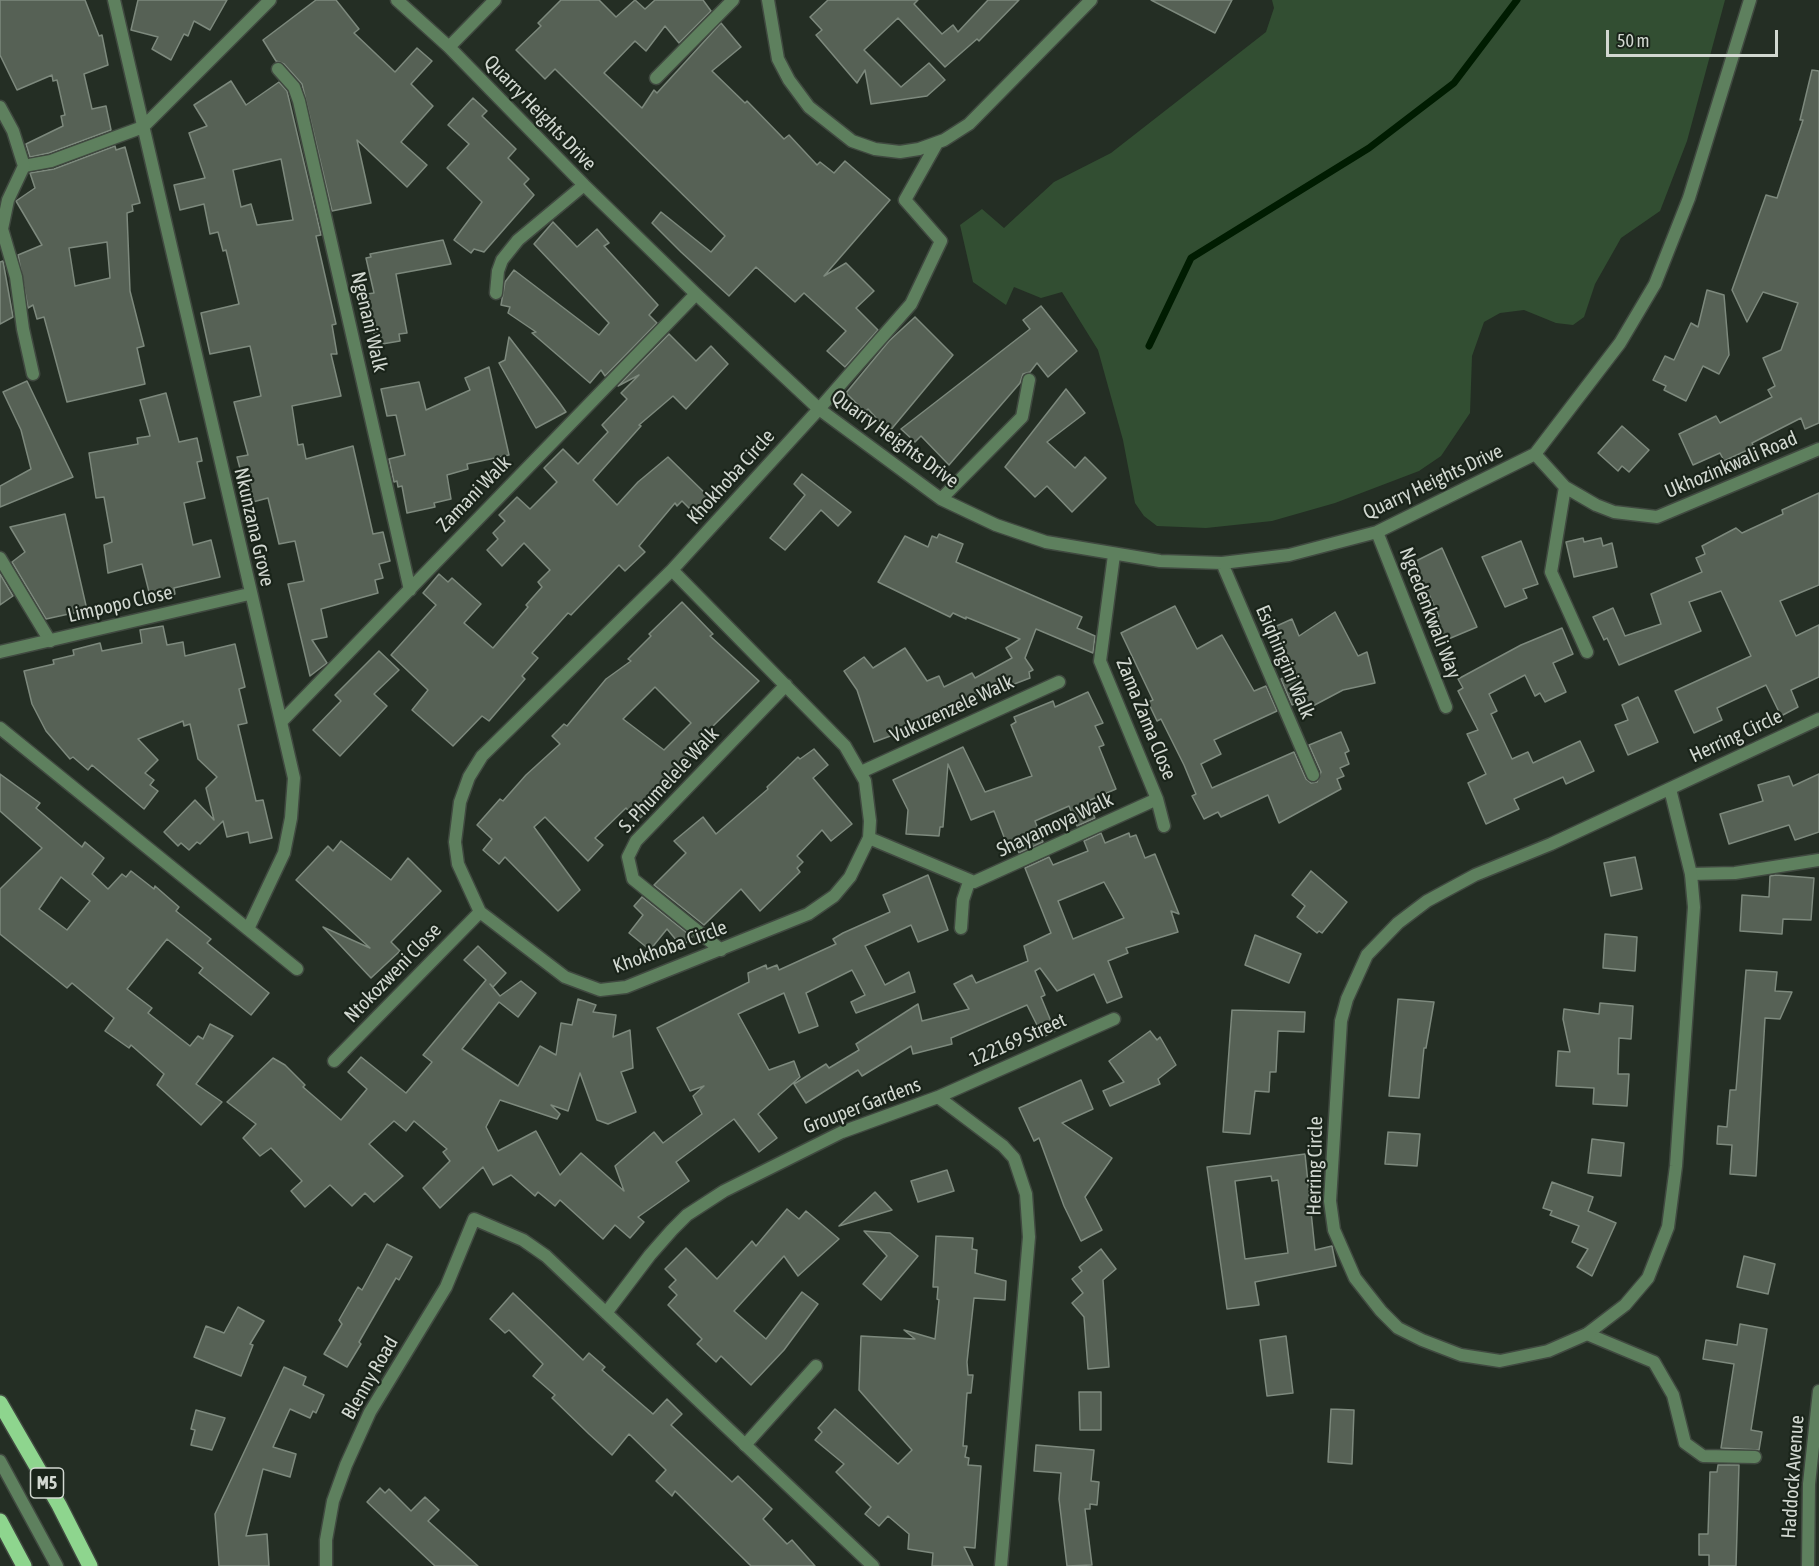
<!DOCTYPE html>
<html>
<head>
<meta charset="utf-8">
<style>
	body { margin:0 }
	#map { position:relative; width:1819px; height:1566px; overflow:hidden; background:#242e24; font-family:"Asap Condensed",sans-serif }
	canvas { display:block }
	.scale { position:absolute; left:1606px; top:30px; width:172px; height:27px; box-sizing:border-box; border:3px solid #d2d8d1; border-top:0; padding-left:8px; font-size:18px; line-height:21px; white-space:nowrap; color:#d2d8d1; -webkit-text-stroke:4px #1a241a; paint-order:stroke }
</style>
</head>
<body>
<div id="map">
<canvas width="1819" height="1566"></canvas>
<div class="scale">50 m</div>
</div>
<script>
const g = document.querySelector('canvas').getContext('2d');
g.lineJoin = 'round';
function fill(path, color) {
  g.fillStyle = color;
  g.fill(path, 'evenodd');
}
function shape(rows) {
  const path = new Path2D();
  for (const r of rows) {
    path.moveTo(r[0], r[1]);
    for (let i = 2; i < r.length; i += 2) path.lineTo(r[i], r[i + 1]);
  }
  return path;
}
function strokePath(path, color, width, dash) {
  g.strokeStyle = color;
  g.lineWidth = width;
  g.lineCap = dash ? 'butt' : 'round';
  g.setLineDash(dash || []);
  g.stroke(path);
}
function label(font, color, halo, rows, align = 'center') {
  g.font = font + ' "Asap Condensed",sans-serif';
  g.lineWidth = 4.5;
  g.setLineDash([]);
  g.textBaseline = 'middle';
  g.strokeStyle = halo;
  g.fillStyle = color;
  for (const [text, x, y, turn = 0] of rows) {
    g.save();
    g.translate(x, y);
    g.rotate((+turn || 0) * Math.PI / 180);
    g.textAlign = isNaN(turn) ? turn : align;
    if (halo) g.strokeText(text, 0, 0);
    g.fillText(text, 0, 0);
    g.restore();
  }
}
fill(shape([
	[1272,0,1725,0,1687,141,1660,211,1621,238,1595,284,1584,317,1573,325,1556,323,1524,310,1500,313,1484,322,1472,356,1470,413,1441,456,1419,471,1335,503,1272,521,1206,528,1157,526,1144,516,1135,503,1123,440,1098,350,1062,292,1041,298,1014,287,1006,305,973,282,960,225,982,209,1004,228,1054,182,1111,153,1266,32,1274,8]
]), '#324e32');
strokePath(shape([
	[1149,346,1191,258,1369,148,1454,83,1517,0]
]), '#001c01', 7);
const building = shape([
	[0,0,85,0,99,36,102,35,108,65,84,74,92,109,106,106,111,130,49,153,30,157,26,144,63,126,61,116,65,115,57,80,53,81,52,75,17,90,0,55,0,0],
	[138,0,227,0,210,30,194,21,188,36,184,34,171,60,152,49,158,37,131,30,138,0],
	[316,0,336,0,359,29,354,33,395,72,417,48,432,61,411,84,433,106,401,142,427,165,407,187,357,140,371,203,332,211,302,84,284,64,276,61,263,40,316,0],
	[561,0,599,0,616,17,635,0,645,9,655,0,703,0,711,11,679,43,665,26,646,51,635,41,604,73,642,108,654,90,657,93,721,23,741,47,712,71,745,103,747,101,784,139,789,135,817,165,820,162,834,173,845,161,890,200,824,276,846,263,874,291,856,308,878,330,845,367,827,351,846,331,804,293,795,302,756,267,729,296,681,252,652,223,661,212,711,252,725,236,555,69,545,79,516,50,541,26,538,23,561,0],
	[828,0,918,0,914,4,942,34,953,25,958,32,988,0,1019,0,979,41,977,39,945,67,898,18,864,50,901,87,929,63,945,80,927,96,871,104,865,70,857,83,816,35,822,30,810,17,828,0],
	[1151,0,1232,0,1215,33,1151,0],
	[1812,70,1819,71,1819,423,1805,429,1801,418,1752,443,1754,447,1724,461,1720,453,1693,465,1679,434,1716,416,1720,423,1772,397,1768,390,1775,386,1763,358,1781,350,1798,303,1763,292,1747,322,1732,290,1766,195,1777,198,1803,120,1800,120,1812,70],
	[231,81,246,105,279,82,287,91,321,235,316,236,336,324,332,325,337,354,331,354,341,396,292,406,298,445,303,444,306,459,353,446,373,534,383,532,390,561,379,564,383,578,375,580,378,593,321,609,327,637,312,640,327,663,310,676,288,584,304,581,295,541,279,544,268,498,249,503,237,457,248,455,234,402,261,396,250,346,210,354,201,313,239,304,226,250,223,251,218,232,210,234,204,204,180,210,174,185,205,178,189,133,207,126,194,105,231,81],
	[281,159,293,220,257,225,251,204,241,207,233,170,281,159],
	[473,98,487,111,482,116,516,149,508,158,529,179,524,184,534,195,484,252,474,249,471,253,454,240,482,202,447,168,469,144,448,125,473,98],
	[115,146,116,150,125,147,140,203,132,205,133,211,127,213,130,291,144,346,137,348,145,384,67,402,44,317,37,319,33,305,28,308,18,255,42,245,16,201,35,188,30,173,54,169,115,146],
	[107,242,110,278,75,286,69,248,107,242],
	[553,222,577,247,597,229,609,243,604,246,658,305,649,315,657,323,605,376,601,370,590,383,532,333,536,332,508,313,510,307,501,305,505,282,514,270,599,335,609,323,534,244,553,222],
	[443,240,451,264,396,274,407,333,399,334,400,341,376,345,367,294,374,293,366,258,371,257,370,254,443,240],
	[3,261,13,317,0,324,0,262,3,261],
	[1707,290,1724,295,1729,355,1719,374,1703,366,1686,401,1664,390,1666,386,1653,380,1665,356,1674,360,1691,323,1698,327,1707,290],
	[1041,306,1077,351,1048,377,1037,363,1030,372,1023,374,1020,383,949,465,921,436,915,442,901,429,1030,329,1023,320,1041,306],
	[915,317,953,355,889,432,868,409,865,412,846,393,889,341,915,317],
	[669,334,696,361,711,346,728,364,686,409,673,396,639,425,641,426,593,480,617,505,638,482,668,457,710,498,695,514,682,501,677,506,675,503,639,546,645,552,625,571,619,565,571,615,568,613,532,653,538,658,522,676,525,679,489,721,482,716,453,746,412,710,428,690,391,655,436,605,423,593,439,574,448,582,452,578,481,604,464,623,493,648,528,607,526,605,542,587,538,582,550,570,524,543,502,566,487,550,498,539,493,533,505,521,499,515,517,497,530,509,557,482,544,468,563,449,578,464,608,432,602,425,627,399,621,393,639,375,618,386,669,334],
	[509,337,559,402,566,412,536,428,499,363,505,360,509,337],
	[489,367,509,455,467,464,468,469,447,475,451,499,434,503,435,507,407,513,402,486,398,487,397,481,394,482,389,459,405,455,396,415,387,416,381,389,419,382,426,410,470,390,465,378,489,367],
	[27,381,73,477,0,507,0,486,31,469,21,430,3,392,27,381],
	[1066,389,1085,413,1047,442,1075,468,1085,457,1106,478,1072,512,1047,486,1035,497,1005,467,1066,389],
	[166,393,179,442,197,438,202,461,197,462,205,498,184,503,193,545,211,540,220,577,174,588,175,594,151,600,142,564,108,573,104,545,112,542,104,497,96,498,89,453,138,444,137,438,150,436,140,400,166,393],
	[1622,426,1649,450,1629,472,1622,466,1618,471,1598,453,1622,426],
	[802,474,851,512,838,526,821,510,785,550,770,538,805,495,794,484,802,474],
	[1819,493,1819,585,1780,601,1796,636,1819,625,1819,677,1791,690,1798,707,1781,716,1766,685,1717,708,1722,720,1694,733,1675,691,1751,656,1721,591,1689,602,1701,631,1619,665,1607,638,1604,640,1593,617,1613,608,1625,636,1661,624,1651,594,1702,572,1696,558,1705,554,1702,546,1736,528,1742,533,1783,514,1782,510,1819,493],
	[65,514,87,610,46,619,12,562,25,552,10,527,65,514],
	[939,534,963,544,956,562,1082,617,1077,628,1095,636,1093,653,1036,629,1025,658,1033,670,1029,672,1030,678,996,691,994,688,914,723,915,727,874,742,857,690,844,671,864,657,873,668,905,648,927,681,939,676,944,687,972,673,975,678,1012,658,1006,648,1020,639,966,617,966,619,953,613,950,617,878,582,905,536,928,547,932,536,937,538,939,534],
	[1583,538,1584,542,1601,538,1603,546,1612,543,1617,567,1574,577,1566,542,1583,538],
	[1521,541,1538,584,1523,589,1527,598,1505,607,1482,557,1521,541],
	[1442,548,1477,627,1446,640,1437,617,1439,616,1414,562,1442,548],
	[0,574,13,596,0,605,0,574],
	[682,602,713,634,710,636,759,681,711,728,714,731,653,791,661,798,637,821,626,808,595,838,603,845,588,861,545,817,534,827,580,890,558,911,505,857,499,864,483,850,492,839,477,825,500,799,503,801,526,775,560,744,552,736,564,724,567,726,606,679,631,661,628,659,651,636,649,634,682,602],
	[655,687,691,723,664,750,623,719,655,687],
	[1175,606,1197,649,1222,635,1254,691,1266,686,1277,711,1214,740,1221,754,1201,764,1212,788,1294,752,1306,779,1311,783,1317,782,1321,772,1309,745,1341,732,1349,751,1345,753,1349,764,1340,768,1344,776,1337,779,1341,789,1279,823,1268,795,1221,817,1218,812,1204,819,1192,796,1196,794,1184,765,1161,719,1157,721,1148,702,1153,700,1121,633,1175,606],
	[1335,612,1358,656,1367,652,1375,683,1343,690,1309,708,1305,699,1292,705,1281,679,1290,674,1270,629,1292,619,1299,636,1335,612],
	[163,626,167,645,183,642,185,656,235,644,245,687,239,689,247,723,238,725,256,801,263,800,272,838,250,843,248,832,227,837,223,821,200,844,197,842,189,850,181,843,178,846,164,832,195,800,214,820,206,788,217,777,198,759,190,724,184,726,183,721,138,739,158,760,145,773,154,780,150,785,158,791,144,809,92,765,88,770,73,757,70,759,46,731,32,704,24,671,54,664,53,660,74,655,73,650,100,643,102,651,142,643,140,630,163,626],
	[1562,628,1573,654,1553,663,1566,692,1545,702,1540,693,1535,696,1525,675,1489,694,1497,711,1491,714,1512,759,1528,752,1533,763,1580,741,1594,771,1566,784,1563,777,1514,799,1519,809,1486,824,1468,783,1486,774,1467,734,1478,730,1458,691,1463,688,1458,679,1521,645,1562,628],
	[379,651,399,670,374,694,387,706,340,756,313,730,341,701,335,695,379,651],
	[1088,692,1103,723,1095,726,1104,745,1099,747,1116,789,1088,801,1095,818,1077,826,1069,806,1035,821,1043,842,1019,853,1014,842,1006,842,994,811,971,820,948,764,943,827,940,827,939,836,906,834,908,810,893,780,963,747,985,792,1032,776,1011,725,1016,722,1014,717,1053,701,1055,707,1088,692],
	[1638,697,1658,742,1628,755,1615,725,1628,720,1622,705,1638,697],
	[814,749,828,765,813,778,852,824,831,841,822,830,797,856,803,862,797,868,800,872,760,911,741,889,704,925,654,885,686,853,674,841,703,817,716,834,768,789,767,787,798,757,800,759,814,749],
	[0,774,40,803,36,808,82,847,85,842,104,858,92,874,108,889,122,874,126,877,131,871,154,889,155,886,179,907,176,911,211,939,207,943,269,993,251,1015,199,973,203,968,167,939,127,989,152,1008,148,1013,190,1046,198,1036,203,1039,210,1024,233,1036,196,1084,222,1102,201,1125,157,1085,164,1074,131,1045,129,1048,105,1031,114,1018,72,983,67,988,0,934,0,889,42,848,0,811,0,774],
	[61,877,90,901,67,930,39,909,61,877],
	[1819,774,1819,832,1795,840,1789,825,1729,844,1720,814,1763,801,1758,785,1789,776,1793,786,1819,774],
	[1101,833,1105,843,1129,833,1130,837,1136,835,1145,858,1155,854,1179,914,1171,911,1178,932,1126,948,1128,953,1108,961,1122,997,1107,1003,1094,974,1057,991,1040,968,1035,971,1045,995,1041,997,1055,1031,1043,1037,1027,1005,951,1038,952,1044,913,1054,911,1046,862,1076,858,1070,806,1103,794,1084,826,1064,829,1068,859,1050,856,1044,918,1004,922,1021,969,1009,954,984,972,975,976,983,1028,961,1024,946,1051,933,1025,868,1049,857,1053,865,1088,851,1084,841,1101,833],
	[1104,882,1124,918,1073,939,1058,901,1104,882],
	[341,841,391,880,408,858,441,891,391,942,400,951,371,978,323,927,370,948,296,880,328,846,333,851,341,841],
	[1635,857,1642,889,1611,896,1604,863,1635,857],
	[1311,871,1347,902,1322,933,1319,931,1317,933,1297,917,1305,906,1292,895,1311,871],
	[928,875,948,930,918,942,911,925,865,946,885,985,909,972,915,992,856,1013,851,1002,865,995,852,970,806,993,818,1026,799,1033,784,993,738,1014,769,1070,794,1061,800,1077,758,1114,777,1138,759,1152,734,1119,676,1162,689,1181,638,1217,644,1222,630,1238,615,1225,603,1239,560,1200,555,1206,538,1192,535,1196,511,1175,493,1185,483,1167,440,1208,423,1188,450,1161,443,1152,447,1149,414,1121,406,1131,394,1121,369,1144,403,1176,374,1202,365,1193,352,1206,330,1185,305,1207,291,1191,302,1181,271,1148,260,1156,243,1138,256,1124,227,1102,273,1058,285,1065,305,1085,303,1087,341,1120,367,1089,348,1072,361,1057,406,1093,432,1062,423,1055,486,980,464,960,478,946,506,973,493,987,490,984,500,996,521,981,536,993,518,1017,499,1002,462,1049,518,1086,540,1046,556,1055,561,1023,572,1025,578,999,596,1005,593,1012,616,1015,613,1037,630,1030,633,1068,621,1072,636,1112,608,1124,597,1120,580,1073,568,1111,551,1105,560,1114,557,1119,500,1100,486,1127,498,1151,536,1131,560,1175,581,1153,624,1191,615,1166,654,1132,663,1143,702,1114,693,1096,704,1086,690,1091,657,1028,749,982,748,973,766,965,767,969,777,965,779,970,836,944,833,939,843,933,890,912,883,895,928,875],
	[1776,875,1814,878,1811,920,1783,919,1782,934,1740,931,1742,895,1769,897,1770,876,1776,875],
	[642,897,692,937,682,947,667,929,650,950,629,933,643,915,634,906,642,897],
	[1605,934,1637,937,1635,971,1603,968,1605,934],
	[1255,935,1301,954,1289,983,1245,965,1255,935],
	[1746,970,1777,972,1775,991,1792,992,1780,1019,1765,1018,1756,1176,1730,1174,1732,1145,1717,1144,1718,1126,1727,1127,1730,1090,1736,1090,1746,970],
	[1398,999,1434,1002,1426,1048,1424,1048,1419,1098,1389,1096,1398,999],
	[1600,1003,1633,1006,1631,1039,1619,1038,1618,1074,1629,1074,1627,1106,1593,1104,1594,1088,1556,1086,1558,1051,1570,1052,1563,1019,1564,1009,1599,1014,1600,1003],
	[1232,1010,1305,1012,1304,1032,1278,1031,1276,1072,1270,1072,1269,1092,1255,1091,1250,1134,1223,1132,1232,1010],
	[1150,1031,1157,1040,1160,1037,1176,1065,1158,1079,1160,1084,1110,1106,1103,1091,1124,1082,1109,1061,1150,1031],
	[1081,1080,1093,1109,1062,1123,1112,1158,1085,1197,1102,1230,1081,1241,1064,1206,1039,1138,1034,1141,1019,1108,1081,1080],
	[1388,1132,1420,1134,1417,1166,1385,1164,1388,1132],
	[1592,1139,1624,1143,1621,1176,1588,1173,1592,1139],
	[1305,1154,1315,1250,1332,1246,1336,1266,1255,1282,1259,1305,1227,1309,1207,1167,1305,1154],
	[1271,1176,1272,1181,1278,1180,1288,1253,1245,1259,1235,1181,1271,1176],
	[947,1170,954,1191,918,1202,911,1181,947,1170],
	[1552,1182,1593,1197,1588,1211,1616,1223,1592,1276,1577,1267,1588,1249,1572,1242,1579,1226,1550,1215,1552,1211,1543,1208,1552,1182],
	[875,1192,892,1210,839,1226,875,1192],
	[787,1209,799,1219,806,1211,839,1239,798,1276,784,1256,734,1311,766,1339,802,1292,818,1304,784,1350,751,1385,721,1356,716,1362,697,1344,702,1339,668,1305,677,1295,669,1287,676,1280,665,1269,686,1248,717,1279,752,1241,756,1246,787,1209],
	[864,1231,890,1233,918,1256,881,1300,863,1284,887,1256,864,1231],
	[936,1236,973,1238,972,1249,977,1250,975,1273,1006,1281,1005,1300,974,1298,967,1362,968,1375,973,1375,971,1393,967,1393,963,1446,967,1446,965,1457,969,1458,968,1465,981,1466,975,1548,964,1547,973,1566,932,1566,933,1553,908,1549,909,1534,888,1516,879,1526,865,1514,871,1507,836,1472,844,1464,815,1440,822,1432,818,1428,835,1409,898,1464,912,1450,859,1390,861,1336,915,1339,904,1330,935,1339,939,1300,937,1299,938,1287,933,1287,936,1236],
	[387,1244,412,1257,399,1280,396,1278,359,1342,361,1344,347,1367,324,1354,342,1324,339,1320,358,1287,362,1290,387,1244],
	[1101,1249,1116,1269,1103,1280,1109,1367,1088,1369,1084,1317,1072,1303,1083,1293,1072,1279,1082,1271,1079,1267,1101,1249],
	[1744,1256,1775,1264,1768,1294,1737,1287,1744,1256],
	[513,1293,583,1360,589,1353,605,1367,602,1370,653,1414,667,1399,682,1414,671,1425,732,1482,738,1476,772,1509,763,1519,787,1544,792,1540,815,1566,751,1566,675,1491,672,1496,656,1481,666,1470,629,1434,612,1455,589,1434,552,1398,555,1395,533,1376,543,1364,509,1330,505,1333,490,1319,513,1293],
	[238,1307,264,1321,250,1344,253,1345,241,1376,194,1357,206,1326,224,1333,238,1307],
	[1740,1324,1767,1329,1751,1430,1762,1432,1759,1450,1721,1448,1734,1364,1703,1359,1706,1340,1737,1345,1740,1324],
	[1286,1336,1293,1393,1267,1396,1260,1340,1286,1336],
	[284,1367,306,1377,303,1385,324,1395,316,1413,313,1411,310,1418,290,1409,273,1447,296,1454,290,1477,263,1469,246,1536,267,1534,269,1566,219,1566,215,1514,284,1367],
	[1079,1392,1101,1392,1101,1430,1080,1430,1079,1392],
	[1331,1409,1354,1410,1352,1464,1328,1462,1331,1409],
	[196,1410,225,1418,212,1450,191,1445,195,1430,191,1429,196,1410],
	[1036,1445,1094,1450,1091,1481,1099,1482,1097,1505,1090,1504,1090,1509,1085,1509,1092,1565,1067,1566,1059,1499,1061,1473,1034,1471,1036,1445],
	[1718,1465,1739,1465,1736,1566,1709,1566,1709,1555,1699,1555,1699,1534,1708,1534,1710,1472,1717,1472,1718,1465],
	[380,1488,385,1493,389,1489,411,1511,425,1497,439,1510,428,1521,478,1566,435,1566,367,1502,380,1488]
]);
fill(building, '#566155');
strokePath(building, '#7d897d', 1.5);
const lane = shape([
	[24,166,51,161,143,127],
	[0,558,50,641],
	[1691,874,1735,873,1819,860],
	[1587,1334,1654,1362,1673,1395,1685,1443,1703,1456,1755,1457],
	[745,1445,816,1366],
	[0,1461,57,1566]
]);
const street = shape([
	[114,0,294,778,291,818,284,853,248,929],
	[397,0,449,47,584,185,696,294,819,409,941,499,996,525,1046,542,1160,561,1222,563,1289,555,1377,532,1535,454,1620,343,1655,284,1689,198,1750,0],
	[768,0,778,59,789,80,809,107,852,141,875,149,900,152,919,149,944,140,969,124,1091,0],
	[449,47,495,0],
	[278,69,294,87,299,101,410,590],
	[656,78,733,0],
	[0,107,13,131,24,166,8,200,2,229,16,277,23,329,33,374],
	[143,127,270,0],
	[496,293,498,271,502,260,518,240,584,185],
	[1535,454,1565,487,1596,505,1614,512,1657,517,1819,449],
	[1565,487,1551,572,1587,652],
	[941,499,1022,417,1029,380],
	[1377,532,1446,707],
	[1114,555,1100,661,1157,799,1164,826],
	[1222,563,1313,775],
	[672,570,845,746,865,781,870,821,869,838,850,877,834,896,808,914,626,987,600,990,565,977,480,912,458,864,455,842,460,802,469,777,482,756,672,570,819,409,911,304,941,241,905,200,937,143],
	[0,652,249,594],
	[281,722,696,294],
	[0,728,297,969],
	[861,772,1059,682],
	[1670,789,1691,874,1694,907,1676,1166,1668,1227,1648,1278,1625,1305,1587,1334,1548,1351,1500,1361,1461,1355,1422,1340,1398,1328,1381,1311,1355,1278,1334,1230,1330,1201,1341,1021,1347,999,1367,955,1398,923,1427,901,1475,875,1551,844,1819,719],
	[869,838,974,882,1157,799],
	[961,928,963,900,969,882],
	[721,950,638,883,633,879,628,857,636,841,786,685],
	[334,1061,480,912],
	[938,1097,1114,1019],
	[606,1313,650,1255,672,1230,687,1215,724,1191,842,1132,938,1097,1003,1146,1014,1158,1026,1194,1029,1237,1001,1566],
	[326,1566,326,1540,333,1501,346,1465,370,1412,446,1287,474,1219,523,1240,546,1256,873,1566],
	[1808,1566,1809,1484,1819,1391]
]);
const primary = shape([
	[0,1403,59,1505,90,1566],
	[0,1521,24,1566]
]);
strokePath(lane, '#404940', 15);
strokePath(street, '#404940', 15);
strokePath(primary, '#404940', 18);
strokePath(lane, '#5e805e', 12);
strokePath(street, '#5e805e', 12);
strokePath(primary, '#8ed58e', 15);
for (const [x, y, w] of [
	[47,1483,33]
]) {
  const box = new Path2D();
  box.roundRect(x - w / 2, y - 15, w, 30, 4.5);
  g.fillStyle = '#1a241a';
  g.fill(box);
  strokePath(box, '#d2d8d1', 1.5);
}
label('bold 18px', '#d2d8d1', null, [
	["M5",47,1483]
]);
label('20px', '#d2d8d1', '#1a241a', [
	["Quarry Heights Drive",540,113,46],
	["Ngenani Walk",369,322,77],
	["Quarry Heights Drive",895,439,36],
	["Ukhozinkwali Road",1731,465,-23],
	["Khokhoba Circle",731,477,-48],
	["Quarry Heights Drive",1433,482,-25],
	["Zamani Walk",474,494,-46],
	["Nkunzana Grove",254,527,77],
	["Limpopo Close",120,604,-13],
	["Ngcedenkwali Way",1430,613,69],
	["Esiqhingini Walk",1285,662,67],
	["Vukuzenzele Walk",952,709,-25],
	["Zama Zama Close",1146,719,68],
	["Herring Circle",1736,736,-25],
	["S. Phumelele Walk",669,780,-47],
	["Shayamoya Walk",1055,825,-25],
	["Khokhoba Circle",670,947,-20],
	["Ntokozweni Close",393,973,-46],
	["122169 Street",1018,1040,-24],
	["Grouper Gardens",862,1106,-21],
	["Herring Circle",1315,1166,-89],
	["Blenny Road",370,1378,-60],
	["Haddock Avenue",1793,1477,-86]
]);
</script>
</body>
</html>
